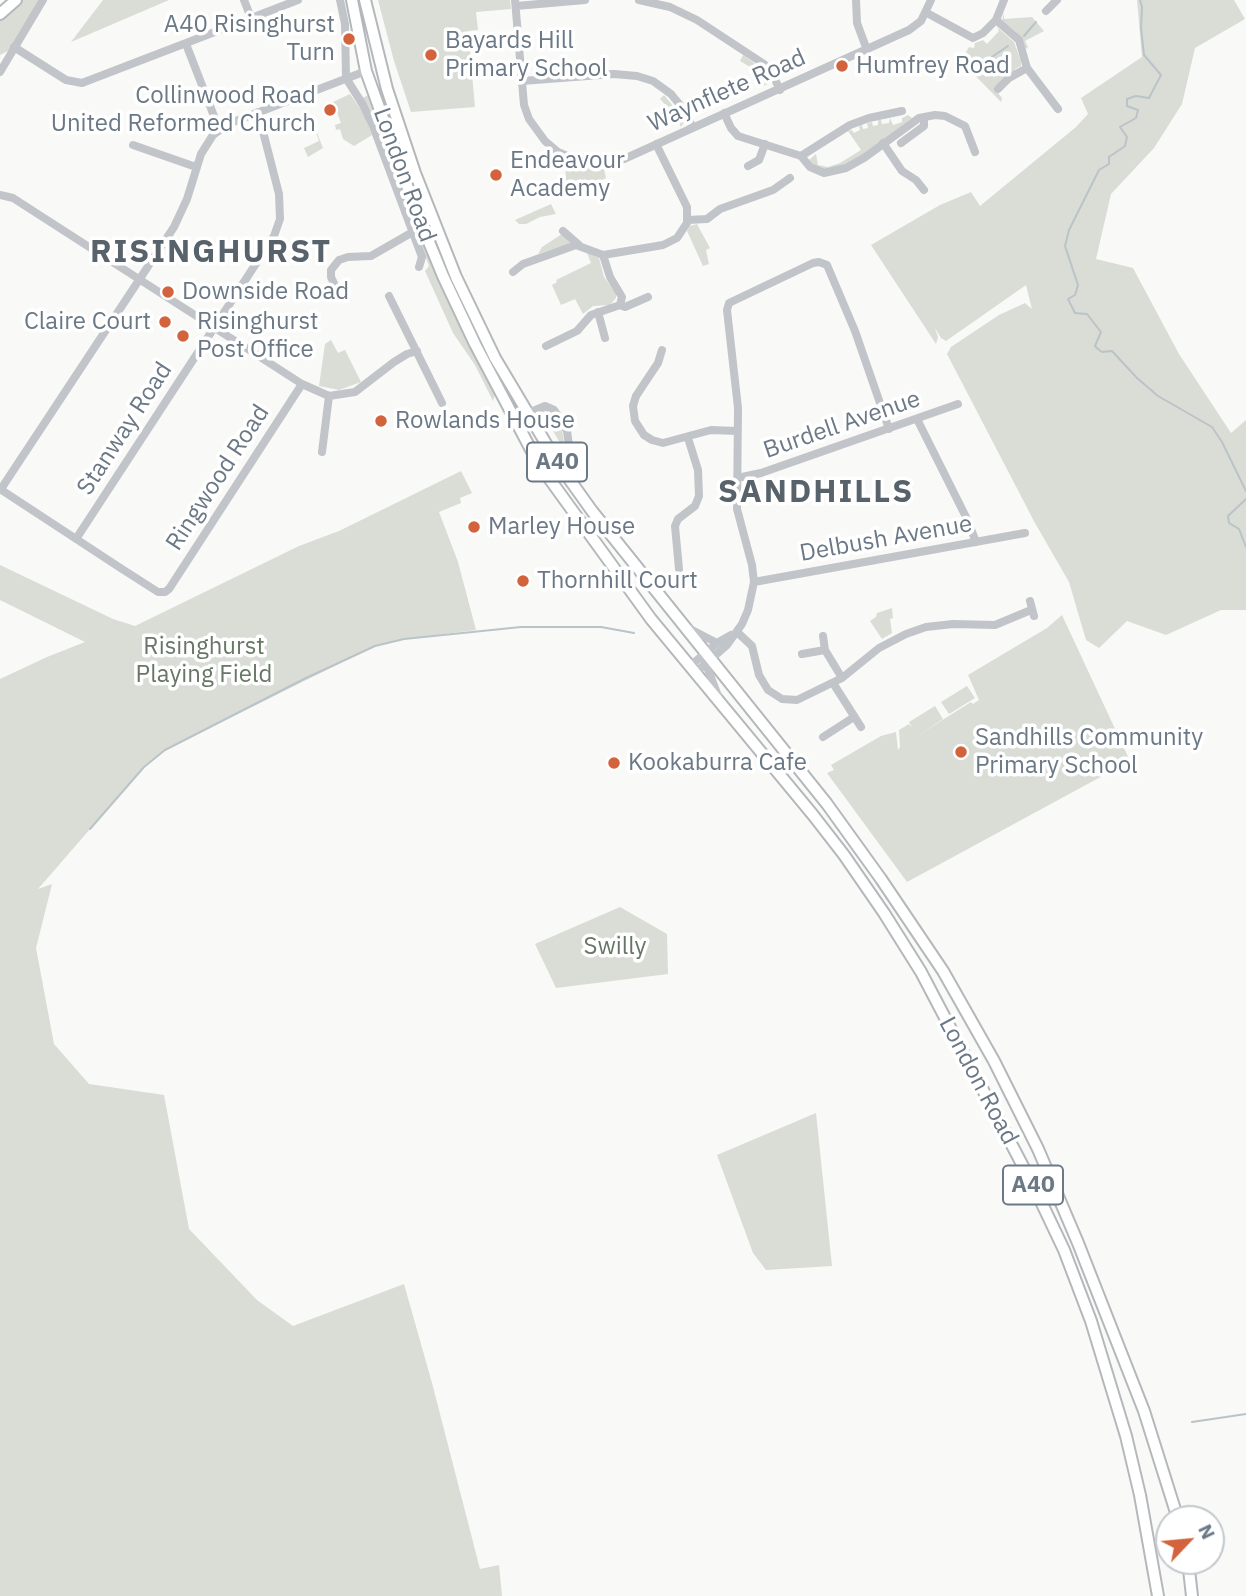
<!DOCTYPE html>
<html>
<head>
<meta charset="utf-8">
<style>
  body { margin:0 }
  #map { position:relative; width:1246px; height:1596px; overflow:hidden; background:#f9f9f7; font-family:"IBM Plex Sans",sans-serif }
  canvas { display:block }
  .north { position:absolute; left:1155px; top:1505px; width:70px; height:70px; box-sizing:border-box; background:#fff; border:2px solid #c4c9ce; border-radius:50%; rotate:64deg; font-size:19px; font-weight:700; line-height:28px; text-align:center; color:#6b7885 }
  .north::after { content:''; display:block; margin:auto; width:24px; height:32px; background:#d3633c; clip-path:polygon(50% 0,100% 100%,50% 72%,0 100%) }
</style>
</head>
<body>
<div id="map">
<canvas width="1246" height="1596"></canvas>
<div class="north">N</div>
</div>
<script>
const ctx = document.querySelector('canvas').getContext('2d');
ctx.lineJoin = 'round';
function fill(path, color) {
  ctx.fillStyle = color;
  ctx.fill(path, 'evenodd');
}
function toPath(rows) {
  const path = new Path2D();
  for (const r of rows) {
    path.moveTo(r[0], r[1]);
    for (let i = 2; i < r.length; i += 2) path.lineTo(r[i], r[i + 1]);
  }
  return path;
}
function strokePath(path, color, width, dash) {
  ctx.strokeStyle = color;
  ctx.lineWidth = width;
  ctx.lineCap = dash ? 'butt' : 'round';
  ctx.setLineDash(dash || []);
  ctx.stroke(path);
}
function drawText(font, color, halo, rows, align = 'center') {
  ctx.font = font + ' "IBM Plex Sans",sans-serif';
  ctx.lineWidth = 7;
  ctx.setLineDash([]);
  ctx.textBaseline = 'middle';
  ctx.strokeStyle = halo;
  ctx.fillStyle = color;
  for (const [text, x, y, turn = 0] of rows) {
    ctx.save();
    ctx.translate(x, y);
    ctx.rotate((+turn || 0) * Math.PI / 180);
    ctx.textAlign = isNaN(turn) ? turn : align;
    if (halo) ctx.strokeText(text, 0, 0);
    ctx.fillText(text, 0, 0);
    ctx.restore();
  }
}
fill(toPath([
  [22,0,40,0,10,50,0,55,0,21],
  [103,0,169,0,71,42],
  [378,0,510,0,511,9,476,12,478,30,468,31,475,107,411,112,394,61],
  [1137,0,1234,0,1245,19,1195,48,1182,104,1154,148,1111,194,1096,259,1133,268,1179,354,1231,433,1246,420,1246,610,1221,610,1166,635,1127,621,1099,648,1086,640,1069,582,1035,523,947,354,951,347,999,315,1025,303,1032,309,1026,285,946,341,941,338,935,328,938,337,936,344,871,245,940,205,971,192,980,206,1076,127,1088,114,1081,98,1142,57],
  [1004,13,1004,19,1032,17,1044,31,1025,41,1028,47,1026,49,1016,32,1002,20],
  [997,27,1014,42,1021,61,1021,66,1015,69,1016,73,998,93,1002,98,1001,102,961,61,969,47,974,48,975,43,983,40,987,44,999,31],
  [743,55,765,71,769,79,768,84,763,86,760,73,740,61],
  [350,94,364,114,372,135,354,146,343,139,340,129,336,130,335,125,341,123,333,102],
  [369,95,408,205,443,288,495,394,493,401,475,365,453,333,425,271,429,266,377,127,362,98],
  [664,95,682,117,684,122,681,127,675,115,660,99],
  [308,110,323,148,308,157,304,148,319,141],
  [908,115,912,118,863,155,844,166,826,170,815,167,809,160,816,154,818,165,828,167,840,163,861,150,848,131,852,130,854,133,860,130,859,126,862,125,863,129,868,128,867,123,872,122,873,126,878,125,878,120,881,120,882,124,889,123,890,118,893,125,902,122,902,118],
  [565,161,587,168,604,169,606,178,571,195,566,179],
  [551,204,556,214,540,217,526,224,519,224,515,220],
  [697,224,710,248,706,250,709,264,703,266,687,231,690,226],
  [562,234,571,243,538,254,542,247],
  [587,253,599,258,604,277,616,293,616,298,610,305,593,306,583,314,575,299,561,305,552,285,557,282,556,280,591,263],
  [331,340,338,353,345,350,361,382,339,390,319,386,325,344],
  [545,410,552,414,558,423,563,434,565,451,541,411],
  [461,471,472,493,460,498,461,503,439,512,458,562,476,630,404,639,375,646,165,750,144,767,38,889,52,884,36,948,54,1044,89,1084,164,1095,189,1229,257,1300,293,1326,404,1284,432,1383,480,1569,499,1565,502,1596,0,1596,0,679,47,657,85,642,0,600,0,565,113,619,135,626,299,546,339,531],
  [892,608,893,618,890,619,892,633,882,639,870,621,876,617,877,613],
  [1062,615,1130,761,907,882,827,773,834,770,831,765,881,736,896,732,898,750,900,747,899,730,909,724,912,727,909,722,935,706,943,719,917,736,971,702,973,704,979,700,968,675,1047,628],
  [967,686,975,698,949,714,941,702],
  [620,907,667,934,668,974,556,988,535,944],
  [816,1113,832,1266,766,1270,753,1253,717,1155]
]), '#d9ddd6');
strokePath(toPath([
  [1140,0,1142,7,1141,28,1144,55,1161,75,1149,98,1136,96,1127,99,1127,106,1138,110,1136,118,1120,127,1127,137,1125,146,1109,157,1109,164,1099,170,1069,230,1065,246,1078,285,1075,295,1068,299,1075,313,1087,314,1101,332,1095,346,1098,349,1102,352,1112,351,1137,378,1158,396,1212,427,1222,442,1246,491],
  [1024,36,1036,22],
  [974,69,1008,46],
  [1246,499,1228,516,1229,523,1239,529,1246,547],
  [90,829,144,767,165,750,304,679,375,646,404,639,521,627,601,627,634,633],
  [1192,1422,1246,1414]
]), '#bac4c8', 2);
const highway = toPath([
  [352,0,366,71,415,208,443,276,475,344,538,463,651,619,813,815,844,855,884,913,921,972,1036,1191,1064,1250,1091,1321,1126,1436,1140,1495,1158,1596],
  [365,0,387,89,415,173,456,277,495,358,557,462,592,511,827,804,881,879,943,971,994,1061,1038,1149,1078,1243,1144,1411,1178,1519],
  [0,14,16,0],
  [1188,1561,1192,1596]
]);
strokePath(highway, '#b4b8bb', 14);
strokePath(toPath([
  [244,0,251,18],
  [340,0,345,24,346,78,363,105,373,126,422,257,419,267],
  [515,0,524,105,529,119,545,141,558,152,581,162,602,163,624,159,909,30,921,21,931,0],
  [639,0,670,7,697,20,764,64,771,71,780,90],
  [856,0,857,23,867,50],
  [516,6,585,0],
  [1046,11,1057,0],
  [927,13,973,38,983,33,996,20,1004,0],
  [996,20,1019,40,1027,68,1058,109],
  [186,44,219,129],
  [14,47,66,80,82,83,298,0],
  [0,72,43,0],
  [522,81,614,74,637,76,653,81,671,94,685,111,693,128],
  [998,89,1009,78,1027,68],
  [724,113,731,128,738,136,801,156,810,167,824,173,846,168,864,158,919,118,935,115,945,116,965,126,975,152],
  [883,143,902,171,916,180,924,190],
  [901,143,924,126,924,117],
  [133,145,196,167],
  [801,156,850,125,869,118,902,111],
  [748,166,759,160,765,144],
  [0,195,13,198,302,384,329,396,355,392,394,362,407,354,417,351],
  [688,220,707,219,720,209,773,190,790,178],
  [563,231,579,245],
  [513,272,523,264,576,245,603,255,663,245,677,238,687,223,687,207,656,144],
  [343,292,336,288,331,277,331,270,339,260,348,257,371,256,411,233],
  [389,296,442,403],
  [620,305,625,307,648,297],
  [598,312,605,338],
  [546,346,577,331,591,315,620,305,622,297,610,277,603,255],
  [662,350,658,363,636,396,633,406,635,421,644,435,652,440,663,443,711,430,737,431],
  [526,414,545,406,554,410,559,417,567,431,569,445,567,454,557,462],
  [917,419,967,519,976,542],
  [322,452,329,396],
  [737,478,761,473,958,404],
  [0,489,122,569,158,592,165,592,169,589,302,384],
  [1,489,174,227,187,199,201,154,213,135,228,124,366,71],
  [76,539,274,236,280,219,279,194,258,112],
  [679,569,675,526,678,519,695,506,699,496,698,470,688,438],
  [754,582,1025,533],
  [1030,601,1034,616],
  [690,629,717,643],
  [737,632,752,646,759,675,768,690,782,699,797,700,842,678,879,648,906,634,926,627,953,624,995,625,1031,610],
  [823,636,825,650],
  [802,654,825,650,842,678],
  [704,659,718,696],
  [689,667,717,643,731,635],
  [695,673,727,645,742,624,748,610,754,582,752,565,737,509,738,408,727,310,729,303,813,263,819,262,827,265,855,331,889,429],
  [833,683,861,727],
  [823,737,854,717]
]), '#c1c4c8', 8);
strokePath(highway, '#fff', 10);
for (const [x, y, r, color] of [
  [349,39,7,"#d3633c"],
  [431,55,7,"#d3633c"],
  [842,66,7,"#d3633c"],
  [330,110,7,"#d3633c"],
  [496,175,7,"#d3633c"],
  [168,292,7,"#d3633c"],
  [165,322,7,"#d3633c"],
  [183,336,7,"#d3633c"],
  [381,421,7,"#d3633c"],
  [474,527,7,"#d3633c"],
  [523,581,7,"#d3633c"],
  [961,752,7,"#d3633c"],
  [614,763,7,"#d3633c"]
]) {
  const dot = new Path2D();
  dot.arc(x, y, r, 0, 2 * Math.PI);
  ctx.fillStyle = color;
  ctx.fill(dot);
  strokePath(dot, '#fff', 2.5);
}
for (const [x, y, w] of [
  [557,462,60],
  [1033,1185,60]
]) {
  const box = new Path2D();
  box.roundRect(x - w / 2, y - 19.5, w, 39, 5);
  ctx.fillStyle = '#fff';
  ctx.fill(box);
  strokePath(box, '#6b7885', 2);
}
drawText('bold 23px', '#6b7885', null, [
  ["A40",557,462],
  ["A40",1033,1185]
]);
drawText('24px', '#6b7885', '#fff', [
  ["A40 Risinghurst",335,25,"right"],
  ["Turn",335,53,"right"],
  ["Bayards Hill",445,41],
  ["Primary School",445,69],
  ["Humfrey Road",856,66],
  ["Collinwood Road",316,96,"right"],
  ["United Reformed Church",316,124,"right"],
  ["Endeavour",510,161],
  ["Academy",510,189],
  ["Downside Road",182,292],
  ["Claire Court",151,322,"right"],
  ["Risinghurst",197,322],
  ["Post Office",197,350],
  ["Rowlands House",395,421],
  ["Marley House",488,527],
  ["Thornhill Court",537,581],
  ["Sandhills Community",975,738],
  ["Primary School",975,766],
  ["Kookaburra Cafe",628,763]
], 'left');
drawText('24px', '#6b7885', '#fff', [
  ["Waynflete Road",727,91,-24],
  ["London Road",404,175,70],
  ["Burdell Avenue",842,425,-19],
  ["Stanway Road",125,429,-57],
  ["Ringwood Road",218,478,-57],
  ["Delbush Avenue",886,539,-10],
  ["London Road",978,1081,62]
]);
drawText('24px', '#677765', '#fff', [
  ["Risinghurst",204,647],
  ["Playing Field",204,675],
  ["Swilly",615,947]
]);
ctx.letterSpacing = '2px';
drawText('bold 32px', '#58626b', '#fff', [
  ["RISINGHURST",211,253],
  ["SANDHILLS",816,493]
]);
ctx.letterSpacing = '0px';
</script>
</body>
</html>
